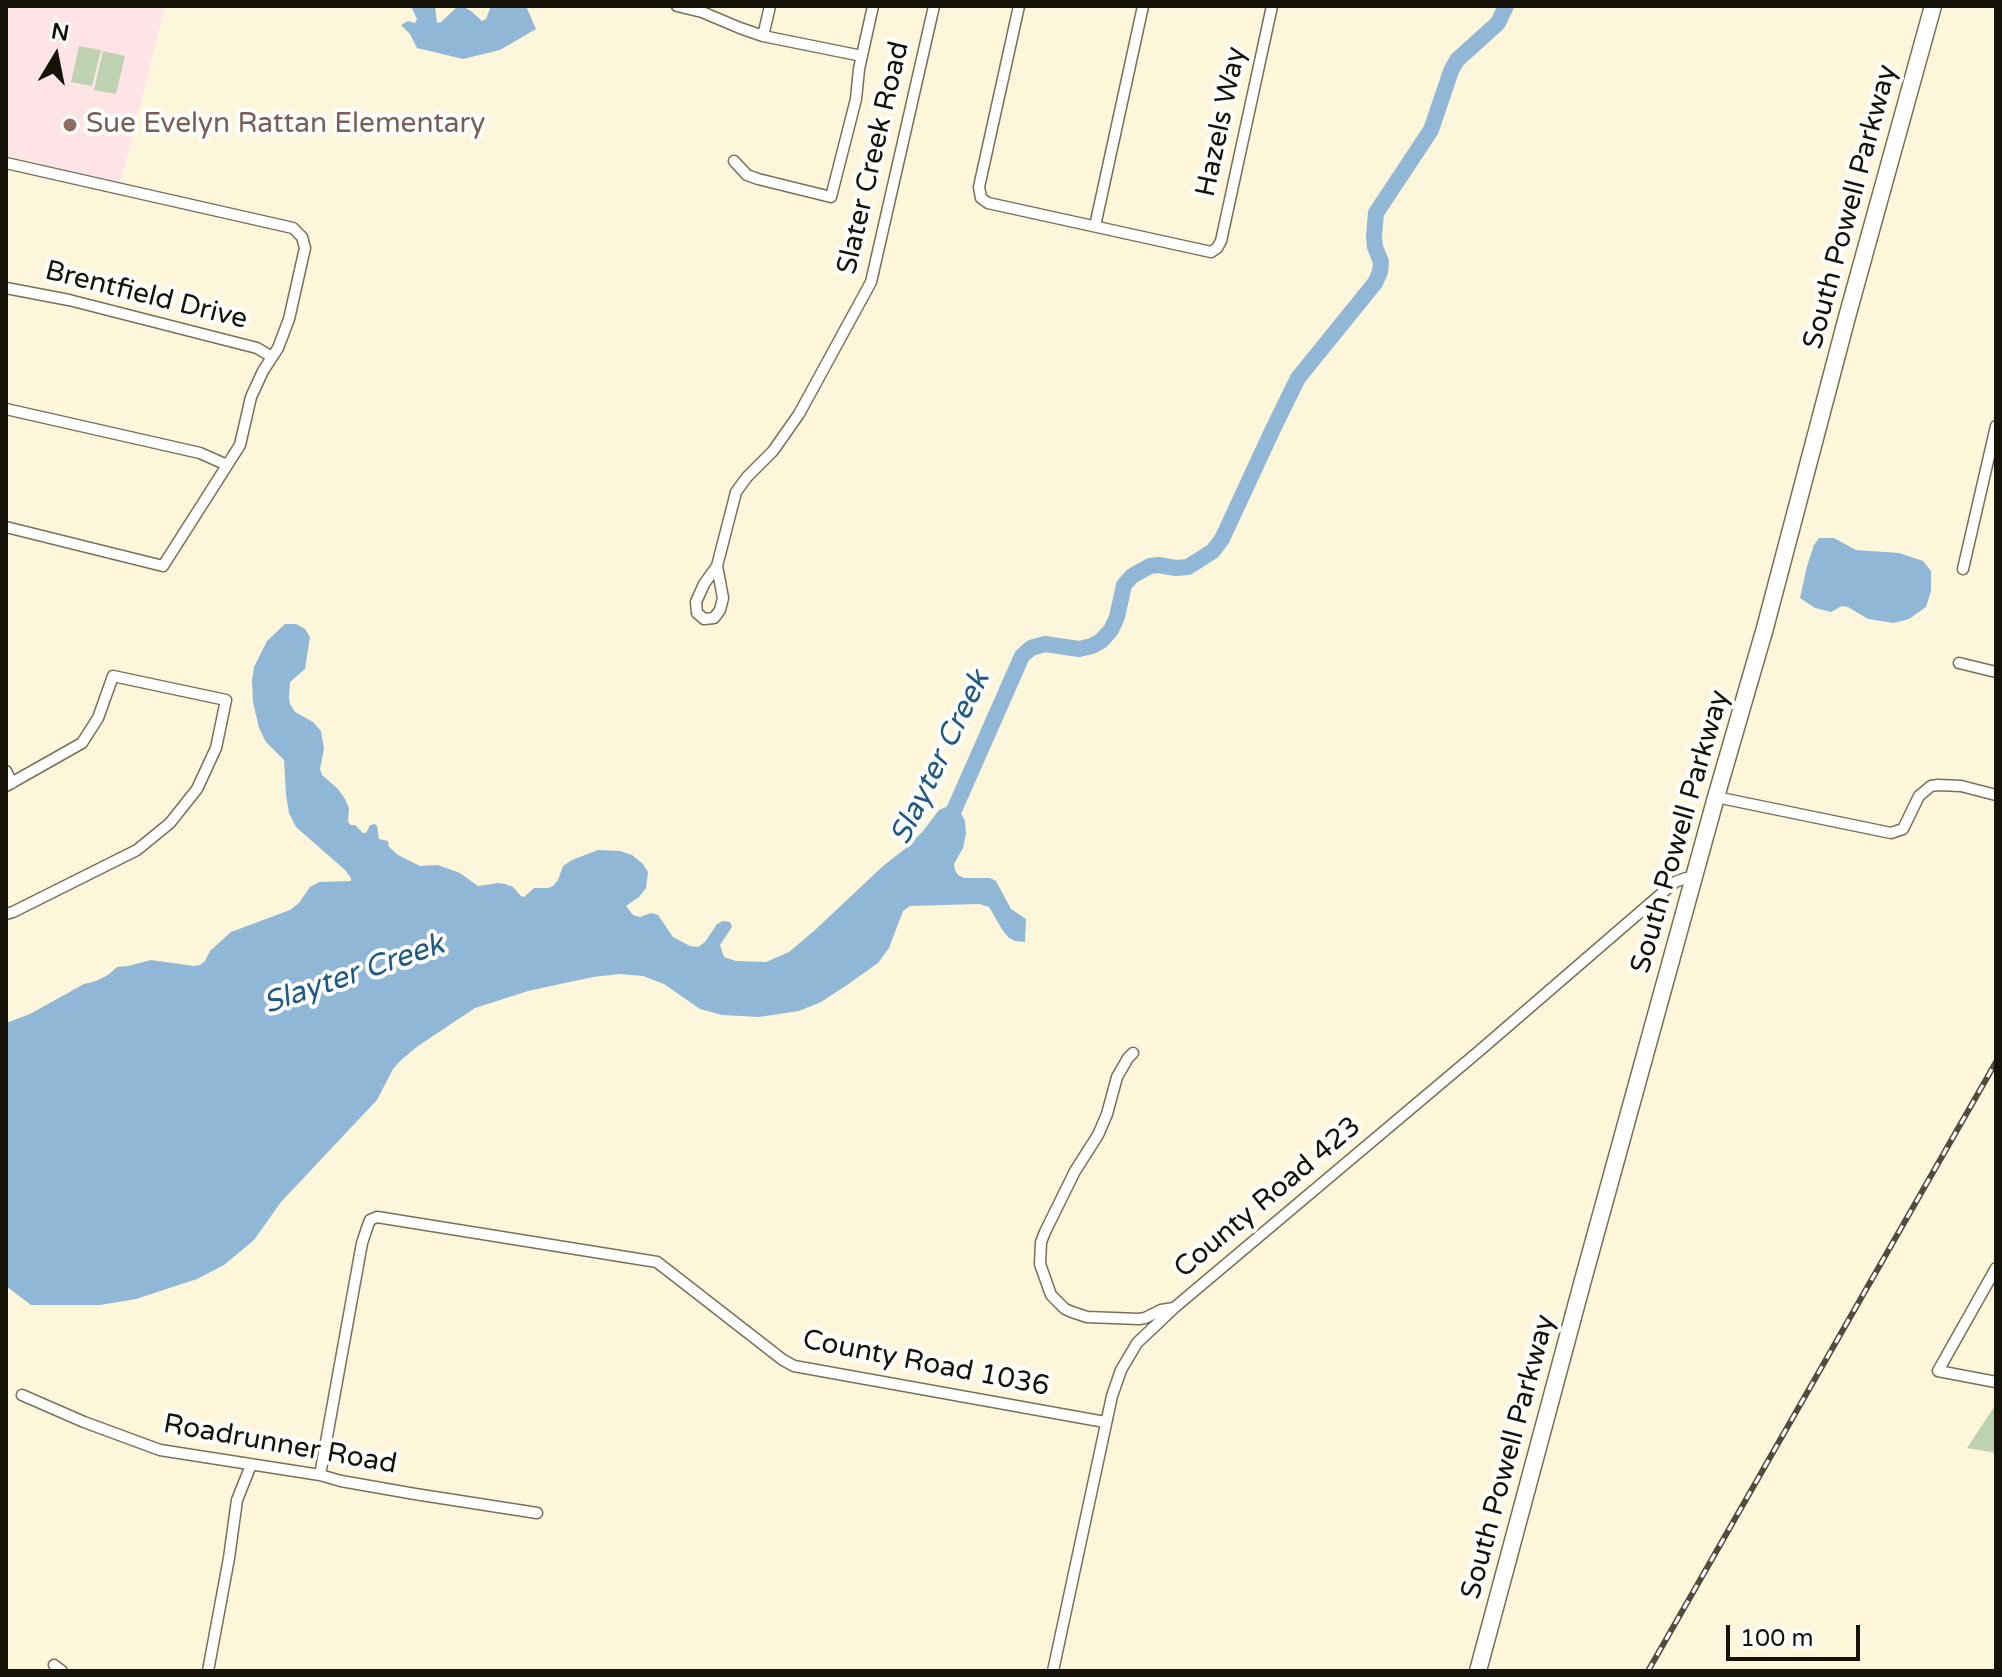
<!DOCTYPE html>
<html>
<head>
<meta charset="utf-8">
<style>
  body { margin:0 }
  #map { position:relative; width:2002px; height:1677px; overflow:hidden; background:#fef6da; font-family:"Varela Round",sans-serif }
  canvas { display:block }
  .frame { position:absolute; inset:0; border:8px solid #151208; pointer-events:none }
  .north { position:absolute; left:16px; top:16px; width:80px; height:80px; -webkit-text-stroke:6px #fff; paint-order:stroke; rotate:10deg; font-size:22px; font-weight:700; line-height:32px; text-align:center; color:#151208 }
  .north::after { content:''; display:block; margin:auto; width:28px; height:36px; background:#151208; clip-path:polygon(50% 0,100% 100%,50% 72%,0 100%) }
  .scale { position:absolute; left:1726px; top:1625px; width:134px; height:36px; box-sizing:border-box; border:4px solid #151208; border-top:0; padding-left:10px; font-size:24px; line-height:28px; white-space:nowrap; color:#151208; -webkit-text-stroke:6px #fff; paint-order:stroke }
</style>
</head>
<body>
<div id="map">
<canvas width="2002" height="1677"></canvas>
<div class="frame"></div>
<div class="north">N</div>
<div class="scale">100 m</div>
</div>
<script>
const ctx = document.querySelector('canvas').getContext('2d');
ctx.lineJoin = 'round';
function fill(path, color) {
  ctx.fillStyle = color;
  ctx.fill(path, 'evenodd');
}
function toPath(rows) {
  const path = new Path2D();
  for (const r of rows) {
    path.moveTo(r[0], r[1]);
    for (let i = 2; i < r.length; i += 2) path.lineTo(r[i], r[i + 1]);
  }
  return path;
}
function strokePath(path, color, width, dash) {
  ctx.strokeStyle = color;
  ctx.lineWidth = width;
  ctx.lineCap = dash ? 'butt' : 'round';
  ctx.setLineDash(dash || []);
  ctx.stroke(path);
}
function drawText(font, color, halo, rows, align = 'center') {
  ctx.font = font + ' "Varela Round",sans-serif';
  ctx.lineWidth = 8;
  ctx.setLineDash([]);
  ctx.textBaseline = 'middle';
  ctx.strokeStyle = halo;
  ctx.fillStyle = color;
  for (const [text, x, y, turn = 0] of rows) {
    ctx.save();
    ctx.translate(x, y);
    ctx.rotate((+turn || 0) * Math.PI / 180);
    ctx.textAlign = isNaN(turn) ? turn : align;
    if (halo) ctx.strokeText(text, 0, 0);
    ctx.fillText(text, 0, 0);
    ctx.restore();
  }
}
fill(toPath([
  [6,6,165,6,120,184,6,155]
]), '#ffe4e7');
fill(toPath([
  [79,46,101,50,92,86,71,82],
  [103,51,125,56,116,94,94,90],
  [1996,1404,1996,1453,1967,1448]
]), '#bed2b1');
fill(toPath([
  [411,6,435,6,437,23,441,22,457,7,462,6,471,11,482,21,486,19,491,6,526,6,536,29,500,50,463,59,417,48,410,34,401,25,408,21,415,23,417,19],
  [1819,538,1834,538,1856,550,1899,553,1923,561,1931,571,1931,591,1926,607,1909,619,1894,623,1868,619,1848,607,1842,606,1831,612,1815,608,1800,598,1807,566,1814,545],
  [285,624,296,624,305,629,310,637,305,669,290,682,289,697,290,704,295,712,313,722,321,731,324,749,320,769,322,775,338,789,345,799,349,808,348,822,351,825,355,825,363,833,366,833,370,825,375,824,377,826,379,839,388,841,389,847,398,855,420,866,438,865,460,873,478,886,498,883,505,884,513,887,521,896,524,897,534,888,548,888,553,886,558,880,563,866,572,860,598,850,620,851,632,855,643,864,648,872,646,888,639,897,626,906,633,915,640,917,651,913,658,915,673,937,690,946,698,947,705,942,717,924,723,921,730,922,732,927,720,945,724,957,736,961,766,962,789,952,815,930,883,866,906,848,923,831,939,810,946,807,955,808,960,811,965,821,966,834,963,848,954,864,955,870,958,875,964,878,990,878,996,881,1011,909,1026,919,1025,942,1015,941,1009,938,1003,931,989,907,979,904,910,906,903,911,889,948,878,963,847,985,821,1002,799,1011,759,1017,722,1015,700,1009,664,984,643,976,619,974,593,977,528,991,475,1008,418,1046,401,1060,393,1069,377,1100,281,1202,254,1240,224,1265,197,1279,136,1299,100,1305,31,1305,6,1286,6,1023,30,1014,84,984,96,981,108,975,117,967,128,966,151,960,194,966,200,965,205,961,210,951,231,932,290,910,299,903,310,887,319,882,351,881,351,878,345,870,296,827,289,813,286,795,284,760,266,742,259,728,253,702,252,680,254,667,267,641]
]), '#91b7d6');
strokePath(toPath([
  [944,825,955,808,1022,656,1031,648,1045,644,1079,649,1092,646,1101,641,1111,630,1117,617,1124,585,1132,576,1150,566,1158,565,1176,568,1188,567,1213,551,1222,539,1273,429,1298,378,1375,283,1380,272,1381,262,1375,247,1374,236,1376,213,1431,130,1451,71,1457,60,1498,23,1506,6]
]), '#91b7d6', 16);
const street = toPath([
  [677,6,702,12,740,28,763,36,862,56],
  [1019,6,979,187,981,198,988,203,1211,252,1217,248,1221,241,1272,6],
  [763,36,770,6],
  [734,161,747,175,758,179,831,197,856,99,859,69,873,6],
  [6,163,293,228,302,237,305,248,289,319,278,348,263,371,251,397,240,445,163,566,6,527],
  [1095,226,1143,6],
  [6,288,69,300,257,348,272,357],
  [6,409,200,453,227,465],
  [717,566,704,584,696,602,697,613,704,619,714,618,720,610,723,598,717,566,736,492,747,477,773,451,799,414,871,282,934,6],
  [1963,569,1996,426],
  [1959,663,1996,672],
  [6,771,12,783],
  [6,786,82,743,98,718,113,676,226,700,216,748,197,789,170,823,137,850,13,912,6,914],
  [1716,797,1891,833,1903,829,1919,796,1931,786,1938,785,1961,786,1996,795],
  [1133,1053,1128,1058,1117,1077,1107,1114,1098,1135,1075,1171,1045,1232,1041,1242,1040,1264,1051,1295,1065,1309,1072,1312,1087,1317,1139,1319,1145,1318,1161,1310,1174,1308],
  [1996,1268,1938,1371,1996,1382],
  [22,1395,84,1422,160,1450,320,1475,341,1481,415,1494,537,1513],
  [320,1475,362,1243,368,1225,370,1220,377,1217,657,1262,783,1360,794,1366,1105,1422],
  [54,1665,62,1671],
  [208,1671,229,1558,237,1500,251,1465],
  [1053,1671,1112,1396,1121,1370,1137,1343,1174,1308,1478,1052,1675,882,1686,878,1694,878]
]);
const primary = toPath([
  [1478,1671,1583,1280,1716,797,1765,628,1847,317,1933,6]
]);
strokePath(street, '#787058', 13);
strokePath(primary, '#787058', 19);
strokePath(street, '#fff', 10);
strokePath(primary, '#fff', 16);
const rail = toPath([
  [1648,1671,1996,1062]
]);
strokePath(rail, '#514c3e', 6);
strokePath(rail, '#fff', 3, [9]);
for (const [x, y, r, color] of [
  [70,125,8,"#8d6e63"]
]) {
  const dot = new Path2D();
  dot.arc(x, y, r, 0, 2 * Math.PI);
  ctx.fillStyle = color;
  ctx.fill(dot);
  strokePath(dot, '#fff', 3);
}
drawText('28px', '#151208', '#fff', [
  ["Hazels Way",1222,122,-78],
  ["Slater Creek Road",874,158,-77],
  ["South Powell Parkway",1851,207,-75],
  ["Brentfield Drive",146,296,14],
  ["South Powell Parkway",1681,832,-74],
  ["County Road 423",1268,1198,-40],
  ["County Road 1036",926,1364,11],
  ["Roadrunner Road",280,1445,10],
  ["South Powell Parkway",1509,1457,-75]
]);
drawText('28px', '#785e54', '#fff', [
  ["Sue Evelyn Rattan Elementary",86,125]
], 'left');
drawText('italic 30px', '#1e5a83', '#fff', [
  ["Slayter Creek",941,758,-64],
  ["Slayter Creek",354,975,-19]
]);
</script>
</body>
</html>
